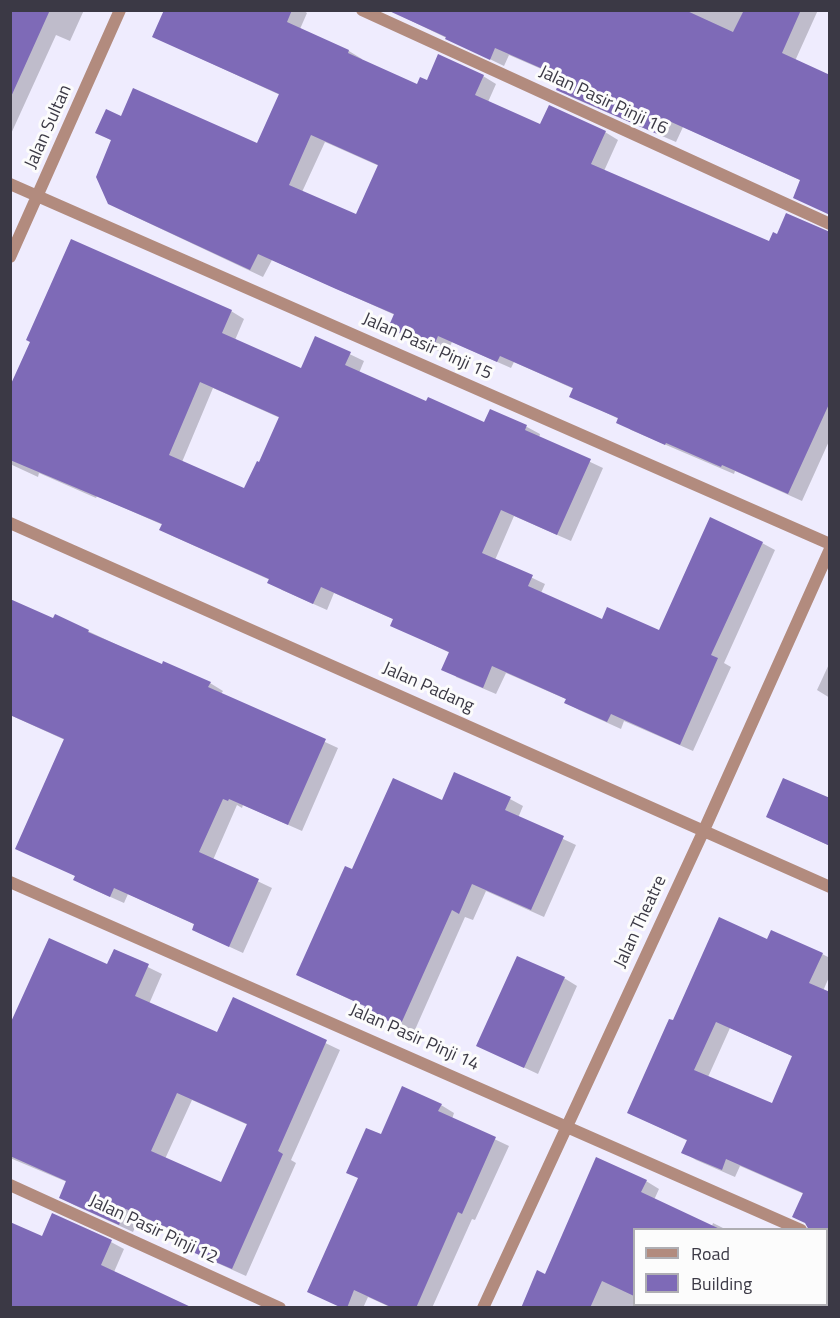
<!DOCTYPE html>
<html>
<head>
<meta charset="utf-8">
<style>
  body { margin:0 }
  #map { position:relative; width:840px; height:1318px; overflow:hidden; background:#efecfe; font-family:"Titillium Web",sans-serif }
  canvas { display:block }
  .frame { position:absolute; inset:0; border:12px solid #3b3945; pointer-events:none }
  .legend { position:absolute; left:633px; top:1228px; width:195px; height:78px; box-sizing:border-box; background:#fcfcfc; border:2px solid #afaeb3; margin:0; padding:8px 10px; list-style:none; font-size:18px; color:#3b3945 }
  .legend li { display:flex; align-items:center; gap:12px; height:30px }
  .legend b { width:30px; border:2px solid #afaeb3 }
</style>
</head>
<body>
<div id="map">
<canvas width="840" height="1318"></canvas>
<div class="frame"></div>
<ul class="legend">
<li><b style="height:8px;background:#b28b7e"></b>Road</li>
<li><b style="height:16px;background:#7e6ab7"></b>Building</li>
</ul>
</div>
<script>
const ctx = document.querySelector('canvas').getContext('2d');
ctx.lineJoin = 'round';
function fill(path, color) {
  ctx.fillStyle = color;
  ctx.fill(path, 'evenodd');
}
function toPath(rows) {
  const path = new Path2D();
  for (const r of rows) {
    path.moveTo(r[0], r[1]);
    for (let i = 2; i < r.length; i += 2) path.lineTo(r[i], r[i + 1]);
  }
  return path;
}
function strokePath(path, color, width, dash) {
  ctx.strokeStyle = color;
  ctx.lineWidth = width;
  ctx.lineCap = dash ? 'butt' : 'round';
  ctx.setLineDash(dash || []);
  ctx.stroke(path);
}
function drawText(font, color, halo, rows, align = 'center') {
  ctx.font = font + ' "Titillium Web",sans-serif';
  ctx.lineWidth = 6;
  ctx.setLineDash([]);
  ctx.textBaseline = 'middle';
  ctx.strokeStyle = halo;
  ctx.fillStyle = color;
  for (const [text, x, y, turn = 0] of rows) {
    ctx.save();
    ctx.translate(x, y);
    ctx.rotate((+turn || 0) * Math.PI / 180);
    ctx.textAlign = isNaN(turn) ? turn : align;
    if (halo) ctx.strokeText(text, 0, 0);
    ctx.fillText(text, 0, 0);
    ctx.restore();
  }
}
fill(toPath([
  [10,10,84,10,70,41,56,35,10,136],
  [166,10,303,10,307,13,300,29,349,51,362,59,361,61,417,86,428,82,483,76,496,84,488,102,541,126,605,132,618,140,604,171,770,243,830,260,830,439,802,501,735,471,734,474,631,430,619,419,571,396,574,389,514,362,511,368,452,342,446,355,390,328,395,315,272,260,263,277,123,211,112,141,97,132,122,117,257,145,280,95,154,37],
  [325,142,379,166,357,216,302,192],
  [389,10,818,10,795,61,802,181,683,127,676,142,571,97,558,89,562,78,509,55,504,66],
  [231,311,244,319,235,340,302,370,316,338,364,361,359,373,427,403,485,424,491,411,527,427,540,434,539,438,603,468,571,541,514,516,495,560,545,584,541,593,603,621,659,632,762,543,775,550,724,663,731,667,693,751,624,721,621,729,579,710,566,703,568,700,506,673,496,694,456,677,450,653,392,625,395,620,334,593,327,610,282,590,270,580,175,537,161,530,163,525,97,496,96,498,39,473,38,477,10,464,10,389],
  [213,388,280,418,260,464,245,490,182,462],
  [10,601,54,620,56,616,162,666,210,683,223,691,221,694,338,748,302,831,243,805,242,808,237,805,213,860,272,888,243,953,193,930,196,925,128,894,124,903,88,887,75,880,76,876,17,848,65,740,10,715],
  [830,662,830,698,817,690],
  [510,799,523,806,518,818,576,845,544,917,486,891,473,920,465,917,414,1032,379,1017,366,1007,298,975,353,871,442,802],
  [830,800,830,846,768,817],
  [768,941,822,954,830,958,830,975,823,991,830,994,830,1308,691,1308,684,1304,826,1304,826,1230,809,1225,804,1194,740,1166,735,1177,696,1160,683,1152,688,1141,629,1113,673,1022],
  [730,1028,794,1057,773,1105,708,1077],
  [115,951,162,974,149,1004,218,1034,233,999,340,1050,291,1160,296,1163,246,1276,206,1258,196,1241,140,1216,133,1232,74,1205,61,1198,67,1182,10,1158,10,1028,108,966],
  [192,1100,248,1125,222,1184,165,1159],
  [564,978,577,986,538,1074,478,1046],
  [441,1105,454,1113,452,1119,509,1146,475,1220,472,1219,432,1308,392,1308,368,1297,363,1308,342,1308,381,1136],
  [646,1181,659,1189,654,1200,712,1226,713,1223,727,1230,634,1230,634,1304,674,1304,673,1308,522,1308,546,1276],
  [43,1238,111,1242,124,1249,114,1272]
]), '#0003');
fill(toPath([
  [10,10,50,10,10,99],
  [164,10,292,10,287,22,349,50,348,53,417,84,420,77,427,80,438,54,484,75,475,95,540,124,549,105,606,131,591,164,769,241,773,232,777,234,786,213,830,232,830,402,788,494,722,465,721,467,666,443,665,445,616,423,618,418,569,397,573,388,500,356,497,362,438,336,433,348,388,328,394,314,336,289,258,254,250,270,108,204,96,177,111,140,95,133,106,109,121,116,133,88,257,143,279,94,152,37],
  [311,135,378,165,356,214,289,185],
  [387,10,685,10,733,32,744,10,801,10,782,53,830,75,830,215,793,198,800,180,669,121,662,136,556,90,561,77,495,48,490,60,445,39,446,37],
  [71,239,232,310,222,333,301,368,315,336,351,352,345,365,426,401,428,397,484,422,490,409,527,425,525,430,591,459,557,535,501,510,482,553,533,575,528,586,602,619,607,607,659,630,710,517,763,542,711,655,718,658,680,745,611,714,607,722,564,703,566,699,492,666,483,688,441,670,449,652,390,626,393,619,321,587,313,604,267,583,269,579,159,530,162,524,10,460,10,386,30,342,26,340],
  [200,382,279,417,259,462,257,461,244,488,169,455],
  [10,599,53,618,55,614,89,630,88,632,162,664,163,661,211,682,208,687,326,739,288,825,229,799,228,801,223,799,199,852,259,879,229,947,192,930,194,924,114,888,110,897,73,880,75,876,15,849,64,739,10,715],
  [454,772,511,797,505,810,564,836,531,910,472,884,459,914,452,910,400,1026,363,1010,365,1006,296,975,345,866,352,869,393,778,442,800],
  [783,778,830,798,830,846,766,817],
  [719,917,767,939,771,930,823,953,809,983,830,992,830,1230,809,1230,805,1223,792,1217,803,1193,726,1159,722,1170,681,1153,687,1140,627,1113,669,1019,673,1020],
  [716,1022,792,1056,772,1103,694,1070],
  [49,938,107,964,114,949,149,964,135,996,217,1032,233,997,327,1040,278,1151,283,1154,232,1269,190,1251,195,1240,126,1209,119,1225,59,1198,66,1181,10,1156,10,1024],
  [177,1093,247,1124,221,1182,151,1151],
  [517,956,565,977,524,1068,476,1046],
  [402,1086,442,1104,438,1111,496,1137,462,1214,458,1212,416,1308,393,1308,354,1290,347,1308,342,1308,307,1292,358,1178,346,1173,366,1128,381,1134],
  [596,1157,647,1180,641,1192,722,1230,634,1230,634,1296,602,1281,590,1308,521,1308,537,1270,545,1274],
  [52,1213,112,1240,101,1265,193,1308,10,1308,10,1222,42,1236]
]), '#7e6ab7');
strokePath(toPath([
  [362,10,830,224],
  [10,184,830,544],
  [10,257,120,10],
  [10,523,830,887],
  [10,882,801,1230],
  [10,1185,280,1308],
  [826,1241,830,1242],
  [483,1308,704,830,830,549]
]), '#b28b7e', 12);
drawText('18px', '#3b3945', '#fcfcfc', [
  ["Jalan Pasir Pinji 16",603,101,25],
  ["Jalan Sultan",49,127,-66],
  ["Jalan Pasir Pinji 15",427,347,24],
  ["Jalan Padang",428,688,24],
  ["Jalan Theatre",641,922,-65],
  ["Jalan Pasir Pinji 14",414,1038,24],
  ["Jalan Pasir Pinji 12",153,1230,25]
]);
</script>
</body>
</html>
